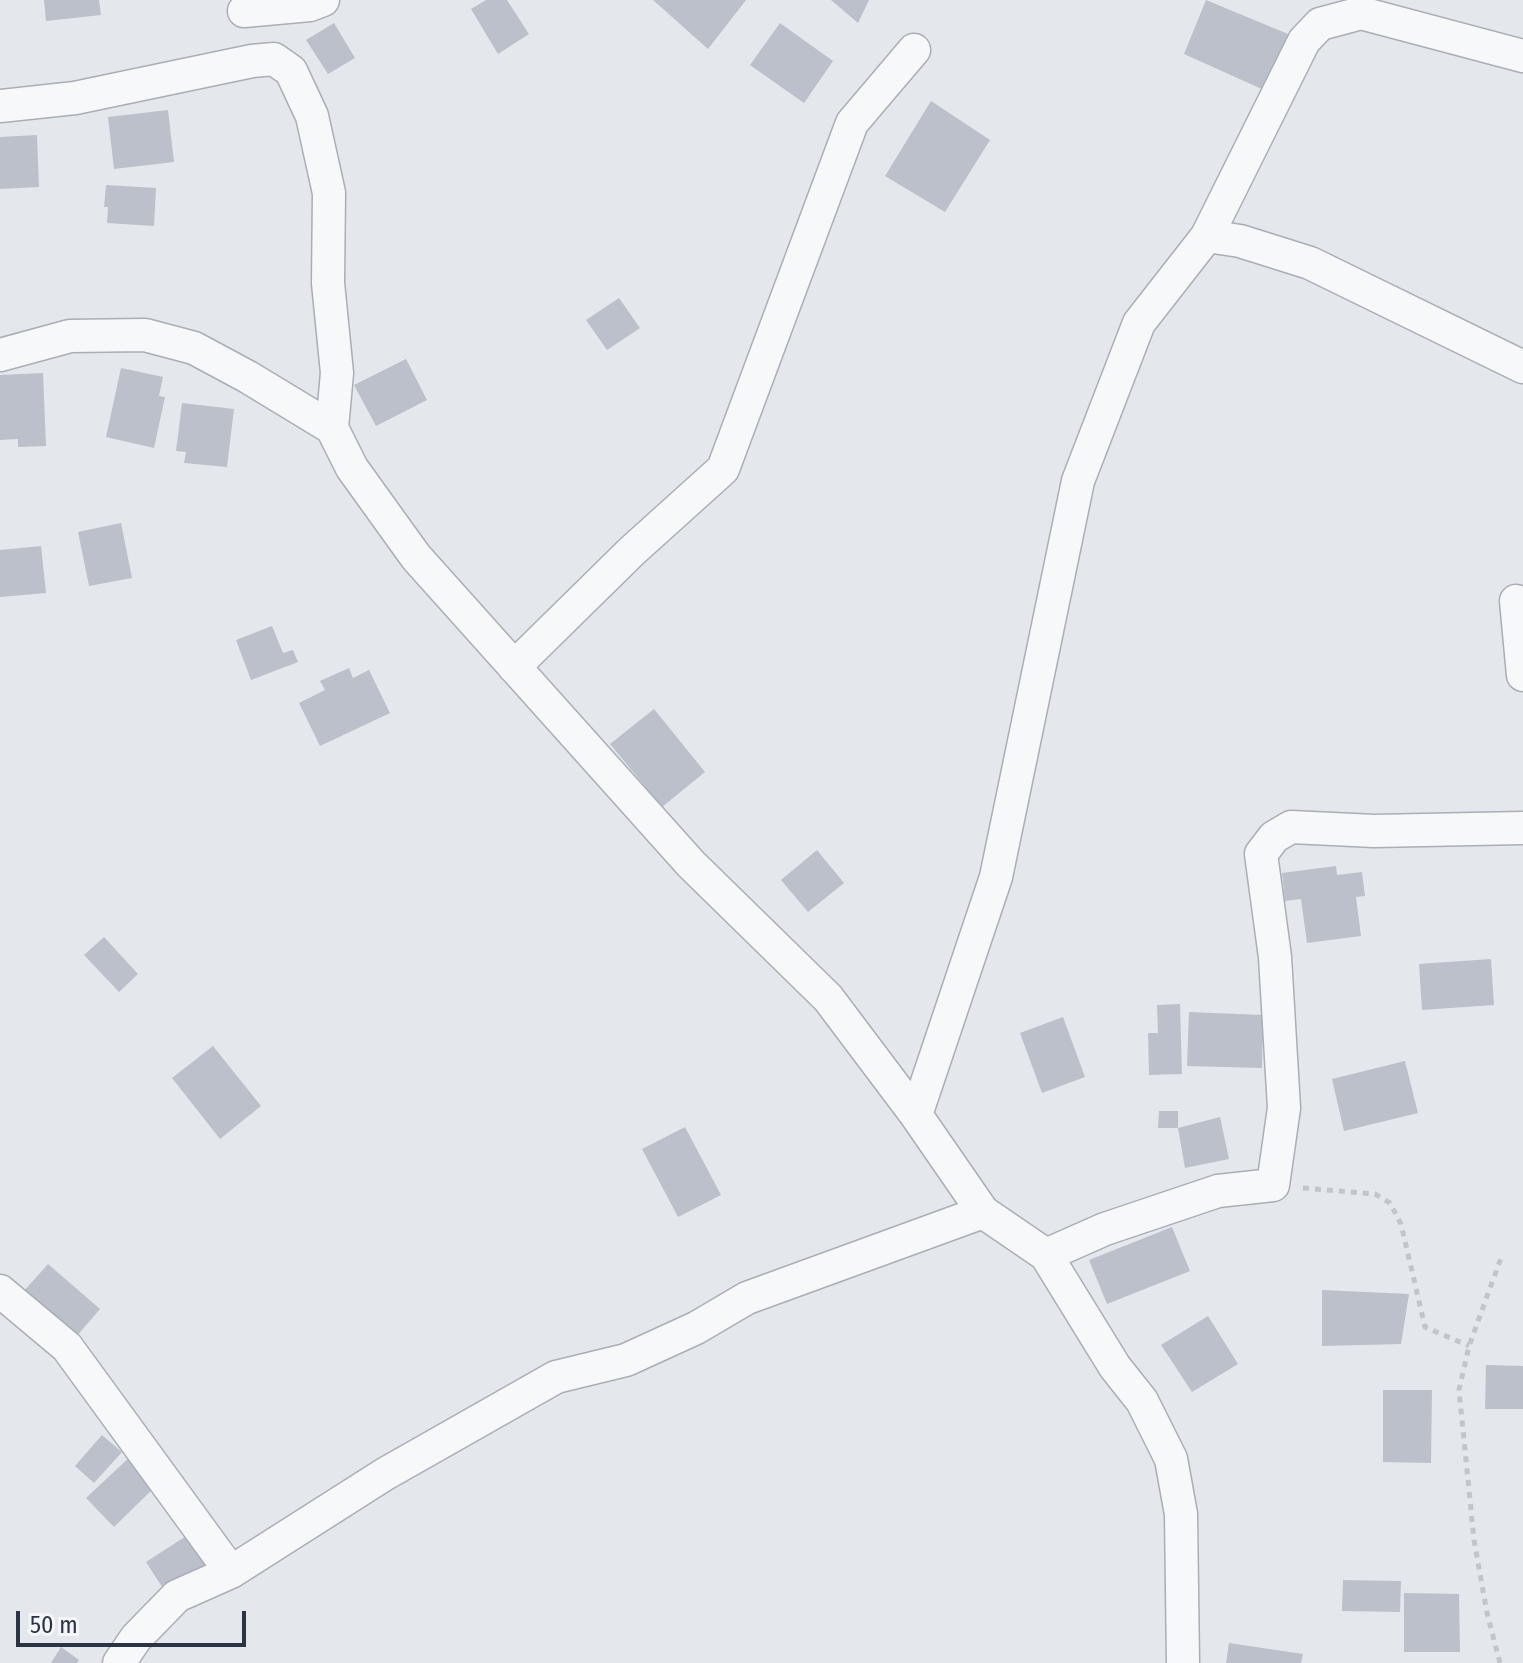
<!DOCTYPE html>
<html>
<head>
<meta charset="utf-8">
<style>
  body { margin:0 }
  #map { position:relative; width:1523px; height:1663px; overflow:hidden; background:#e4e7ec; font-family:"Fira Sans Condensed",sans-serif }
  canvas { display:block }
  .scale { position:absolute; left:16px; top:1611px; width:230px; height:36px; box-sizing:border-box; border:4px solid #2b3445; border-top:0; padding-left:10px; font-size:24px; line-height:28px; white-space:nowrap; color:#2b3445; -webkit-text-stroke:6px #f4f6f9; paint-order:stroke }
</style>
</head>
<body>
<div id="map">
<canvas width="1523" height="1663"></canvas>
<div class="scale">50 m</div>
</div>
<script>
const ctx = document.querySelector('canvas').getContext('2d');
ctx.lineJoin = 'round';
function fill(path, color) {
  ctx.fillStyle = color;
  ctx.fill(path, 'evenodd');
}
function toPath(rows) {
  const path = new Path2D();
  for (const r of rows) {
    path.moveTo(r[0], r[1]);
    for (let i = 2; i < r.length; i += 2) path.lineTo(r[i], r[i + 1]);
  }
  return path;
}
function strokePath(path, color, width, dash) {
  ctx.strokeStyle = color;
  ctx.lineWidth = width;
  ctx.lineCap = dash ? 'butt' : 'round';
  ctx.setLineDash(dash || []);
  ctx.stroke(path);
}
fill(toPath([
  [44,0,99,0,101,15,46,21],
  [486,0,507,0,529,34,498,54,471,9],
  [653,0,746,0,708,49],
  [831,0,869,0,858,23],
  [1206,0,1288,34,1264,90,1184,54],
  [334,23,355,58,328,74,306,40],
  [780,23,833,61,804,103,750,65],
  [931,101,990,140,945,212,885,176],
  [168,110,174,162,114,169,108,117],
  [37,135,39,187,0,189,0,137],
  [106,185,156,188,154,226,107,223,108,207,104,207],
  [619,298,640,328,607,350,586,320],
  [406,359,427,400,376,426,354,385],
  [121,368,163,377,159,396,165,397,154,448,106,437],
  [43,373,46,446,18,447,18,439,0,440,0,375],
  [182,403,234,409,227,467,184,463,186,452,176,451],
  [121,523,132,578,89,586,78,532],
  [41,546,46,593,0,597,0,550],
  [272,626,283,653,293,650,298,662,251,680,236,640],
  [349,668,353,678,369,670,390,713,320,746,299,703,325,690,320,681],
  [654,709,705,772,662,807,610,744],
  [817,850,844,883,808,912,781,880],
  [1336,866,1337,875,1362,872,1365,896,1356,897,1361,936,1307,943,1301,899,1285,901,1282,873],
  [104,937,138,974,119,992,84,955],
  [1491,959,1494,1005,1422,1010,1419,964],
  [1180,1004,1182,1074,1149,1075,1148,1033,1158,1033,1157,1005],
  [1189,1012,1263,1015,1262,1068,1187,1066],
  [1063,1017,1085,1077,1042,1093,1020,1033],
  [213,1046,261,1106,220,1139,172,1078],
  [1405,1061,1418,1113,1344,1131,1332,1079],
  [1159,1111,1178,1111,1178,1128,1158,1128],
  [1220,1117,1229,1159,1185,1168,1178,1128],
  [685,1127,721,1195,678,1217,642,1149],
  [1172,1227,1190,1271,1107,1304,1089,1260],
  [48,1264,100,1309,76,1337,24,1291],
  [1322,1290,1409,1294,1401,1344,1322,1346],
  [1208,1316,1238,1364,1192,1392,1161,1345],
  [1486,1365,1523,1366,1523,1409,1485,1409],
  [1383,1390,1432,1390,1431,1463,1383,1462],
  [102,1435,122,1452,94,1483,75,1466],
  [134,1453,161,1481,114,1527,86,1498],
  [197,1529,220,1563,168,1596,146,1562],
  [1343,1580,1401,1581,1400,1612,1342,1611],
  [1404,1593,1459,1594,1460,1652,1404,1652],
  [1229,1643,1303,1654,1301,1663,1226,1663],
  [61,1647,79,1660,77,1663,51,1663]
]), '#bbc0ca');
const minor = toPath([
  [244,11,310,5,323,0],
  [0,106,75,98,252,61,274,59,291,71,312,116,329,193,328,283,337,373,332,428],
  [1207,236,1304,41,1320,24,1361,13,1523,56],
  [0,355,70,336,145,335,194,348,248,377,332,428,352,468,416,557,691,864,828,998,916,1115,983,1212,1046,1255,1115,1367,1142,1401,1171,1459,1181,1514,1183,1663],
  [1516,601,1523,675],
  [514,667,632,551,723,469,852,123,914,50],
  [916,1115,996,877,1078,481,1139,323,1207,236,1240,241,1310,263,1523,367],
  [1046,1255,1105,1229,1218,1191,1273,1185,1284,1108,1275,957,1261,854,1274,837,1291,827,1374,831,1523,828],
  [0,1291,67,1347,231,1572],
  [119,1663,136,1638,177,1596,231,1572,385,1474,556,1377,626,1360,696,1328,747,1298,983,1212]
]);
strokePath(minor, '#a9aeb7', 35);
strokePath(toPath([
  [1303,1188,1375,1194,1390,1203,1401,1224,1425,1327,1469,1346],
  [1500,1663,1487,1613,1474,1540,1459,1390,1469,1346,1501,1258]
]), '#c2c5cb', 5, [6, 6]);
strokePath(minor, '#f7f8fa', 32);
</script>
</body>
</html>
